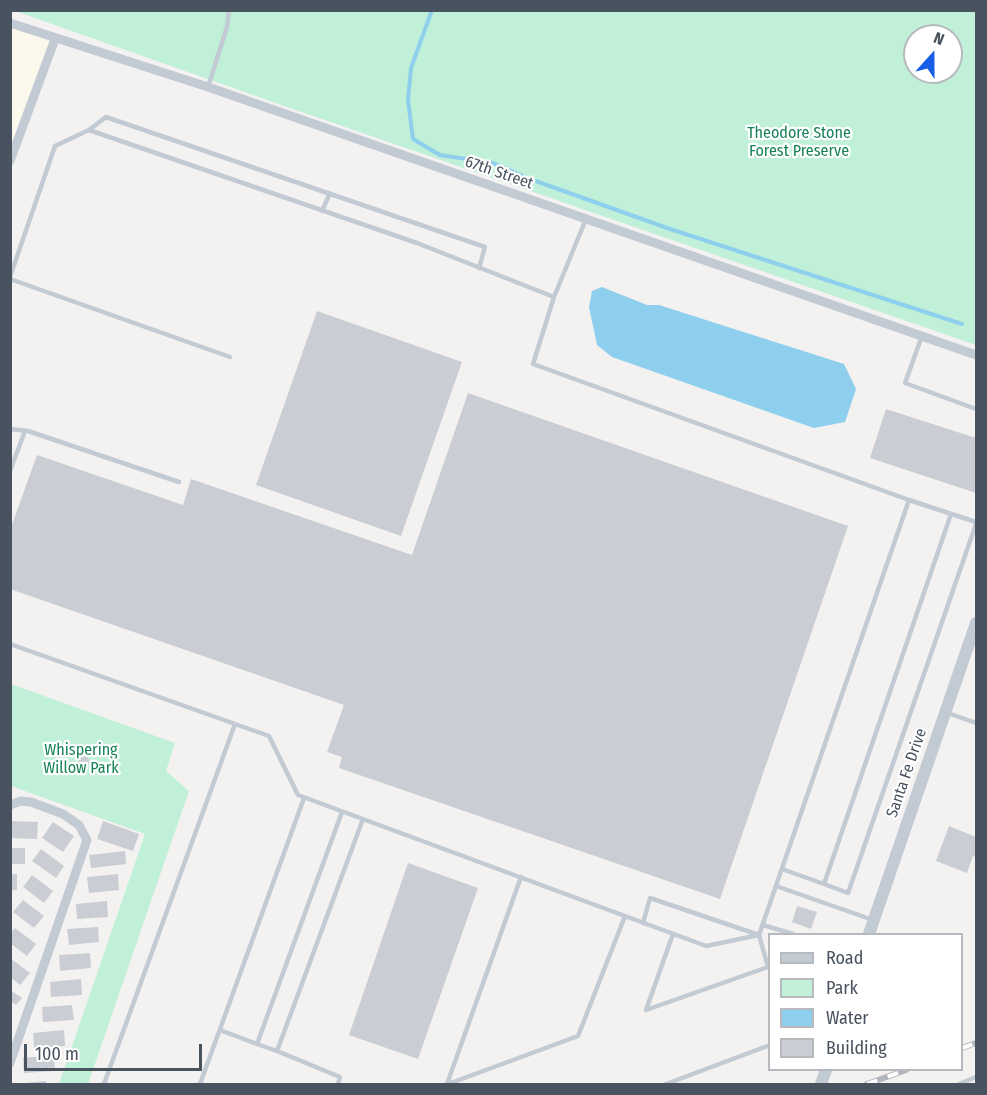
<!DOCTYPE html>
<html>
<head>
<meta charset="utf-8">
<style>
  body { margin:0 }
  #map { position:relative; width:987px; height:1095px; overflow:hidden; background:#f4f1f1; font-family:"Fira Sans Condensed",sans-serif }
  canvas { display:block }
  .frame { position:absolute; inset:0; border:12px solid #49525f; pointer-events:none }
  .legend { position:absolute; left:768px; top:933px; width:195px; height:138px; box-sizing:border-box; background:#fff; border:2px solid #b6babf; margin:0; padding:8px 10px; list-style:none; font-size:18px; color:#49525f }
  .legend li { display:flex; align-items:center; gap:12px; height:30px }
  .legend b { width:30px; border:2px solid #b6babf }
  .north { position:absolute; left:903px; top:24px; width:60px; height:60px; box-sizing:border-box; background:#fff; border:2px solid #b6babf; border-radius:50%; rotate:21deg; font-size:16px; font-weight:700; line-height:24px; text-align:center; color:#49525f }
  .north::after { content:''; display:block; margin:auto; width:21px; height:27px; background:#195ee6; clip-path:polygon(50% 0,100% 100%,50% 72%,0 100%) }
  .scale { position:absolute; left:24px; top:1044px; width:178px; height:27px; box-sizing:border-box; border:3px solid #49525f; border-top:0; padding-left:8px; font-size:18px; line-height:21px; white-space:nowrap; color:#49525f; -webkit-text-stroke:4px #fff; paint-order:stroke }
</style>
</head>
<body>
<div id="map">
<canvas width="987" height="1095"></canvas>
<div class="frame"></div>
<ul class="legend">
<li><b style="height:8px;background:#c2cad3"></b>Road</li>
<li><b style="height:16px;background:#c1f0d8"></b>Park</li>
<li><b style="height:16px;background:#8ecfed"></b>Water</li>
<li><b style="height:16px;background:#cbcdd4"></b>Building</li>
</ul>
<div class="north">N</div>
<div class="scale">100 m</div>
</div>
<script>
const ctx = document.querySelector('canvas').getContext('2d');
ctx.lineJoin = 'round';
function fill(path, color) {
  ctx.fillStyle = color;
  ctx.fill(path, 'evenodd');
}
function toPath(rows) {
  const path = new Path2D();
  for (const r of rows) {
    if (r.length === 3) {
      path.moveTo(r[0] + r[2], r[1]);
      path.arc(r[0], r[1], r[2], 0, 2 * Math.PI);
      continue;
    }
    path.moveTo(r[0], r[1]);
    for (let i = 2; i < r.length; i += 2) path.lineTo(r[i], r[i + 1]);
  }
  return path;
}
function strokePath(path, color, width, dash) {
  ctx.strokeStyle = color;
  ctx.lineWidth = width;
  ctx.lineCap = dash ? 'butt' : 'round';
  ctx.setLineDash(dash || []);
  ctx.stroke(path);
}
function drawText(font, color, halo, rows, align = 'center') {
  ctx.font = font + ' "Fira Sans Condensed",sans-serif';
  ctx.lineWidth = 4.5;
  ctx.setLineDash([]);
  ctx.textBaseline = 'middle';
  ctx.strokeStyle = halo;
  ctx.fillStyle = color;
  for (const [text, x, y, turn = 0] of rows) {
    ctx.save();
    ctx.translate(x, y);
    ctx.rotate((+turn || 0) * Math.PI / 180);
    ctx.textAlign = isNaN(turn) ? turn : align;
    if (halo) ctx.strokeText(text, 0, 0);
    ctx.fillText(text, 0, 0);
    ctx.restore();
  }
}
fill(toPath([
  [11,27,51,41,11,158]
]), '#fcf9ec');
fill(toPath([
  [15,11,976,11,976,345,287,107],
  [915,36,951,36,951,72,915,72],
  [11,684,175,743,166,771,189,791,88,1084,59,1084,145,834,11,786]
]), '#c1f0d8');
fill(toPath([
  [602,287,647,305,659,305,844,364,856,389,845,422,814,428,612,357,597,345,589,307,592,291]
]), '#8ecfed');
strokePath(toPath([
  [432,10,411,68,408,100,413,139,440,155,493,163,530,179,670,229,962,324]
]), '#8ecfed', 4);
fill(toPath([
  [317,311,462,362,401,536,256,485],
  [468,393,848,526,720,899,339,768,342,757,327,752,344,705,10,589,10,530,37,455,183,505,191,479,412,555],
  [886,409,976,438,976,493,870,458],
  [84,762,5.5],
  [10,821,38,822,37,839,10,838],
  [103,821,139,834,133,851,97,839],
  [53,822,74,836,63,852,42,838],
  [949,826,976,837,976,857,973,856,967,873,936,861],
  [10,848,25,848,25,864,10,864],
  [41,849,64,866,56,878,32,861],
  [125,851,126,864,91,868,89,855],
  [408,863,478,888,418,1059,349,1035],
  [10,874,17,874,17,890,10,890],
  [118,874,119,890,89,893,87,877],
  [32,875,53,891,44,903,23,887],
  [23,900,44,916,34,928,13,912],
  [107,901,108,917,77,919,76,904],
  [797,906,817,912,811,929,792,922],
  [98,927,99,942,69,945,67,929],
  [15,928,36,944,27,956,10,943,10,934],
  [90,953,91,968,60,971,59,955],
  [10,958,30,973,20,985,10,977],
  [81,979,82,995,51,997,50,982],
  [10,990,22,998,16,1005,10,1001],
  [72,1005,74,1020,43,1022,42,1007],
  [64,1030,65,1046,34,1048,33,1033],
  [54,1055,55,1071,24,1073,23,1058],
  [46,1081,46,1084,25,1084,25,1083]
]), '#cbcdd4');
strokePath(toPath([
  [208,87,227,27,229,10],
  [89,130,106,117,485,247,479,268],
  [322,211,330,193],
  [10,277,55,146,89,130,417,243,554,297,586,219],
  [10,279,230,357],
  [554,297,533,364,909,500],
  [922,336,905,383,976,409],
  [10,429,28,431,179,482],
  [10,471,25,431],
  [10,644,269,736,298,795,706,946,759,935,909,500,976,522],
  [945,712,976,723],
  [342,812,257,1044,277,1051,363,819],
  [782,869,824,884,951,514],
  [824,884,848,893,976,524],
  [776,886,873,920],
  [643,923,650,898,759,935,768,967,646,1010,673,934],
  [763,925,793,934],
  [220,1030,257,1044],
  [277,1051,340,1077,338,1084],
  [104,1084,235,724],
  [200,1084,304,798],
  [447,1084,521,877],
  [448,1084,578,1036,625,916],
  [666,1084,770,1045],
  [959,1084,976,1077]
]), '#c2cad3', 4.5);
strokePath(toPath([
  [10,23,208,87,976,355],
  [10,161,55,39],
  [10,805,21,801,31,802,63,814,79,825,87,840,10,1063]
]), '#c2cad3', 9);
strokePath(toPath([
  [869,934,976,623],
  [821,1084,826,1070]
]), '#c2cad3', 12);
const rail = toPath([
  [962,1048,976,1043],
  [867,1084,906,1070]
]);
strokePath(rail, '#b3b6bb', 6);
strokePath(rail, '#fff', 4, [11]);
drawText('16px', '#178258', '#fff', [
  ["Theodore Stone",799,134],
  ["Forest Preserve",799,152],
  ["Whispering",81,751],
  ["Willow Park",81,769]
]);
drawText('16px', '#49525f', '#fff', [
  ["67th Street",499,173,19],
  ["Santa Fe Drive",907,773,-71]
]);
</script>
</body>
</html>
